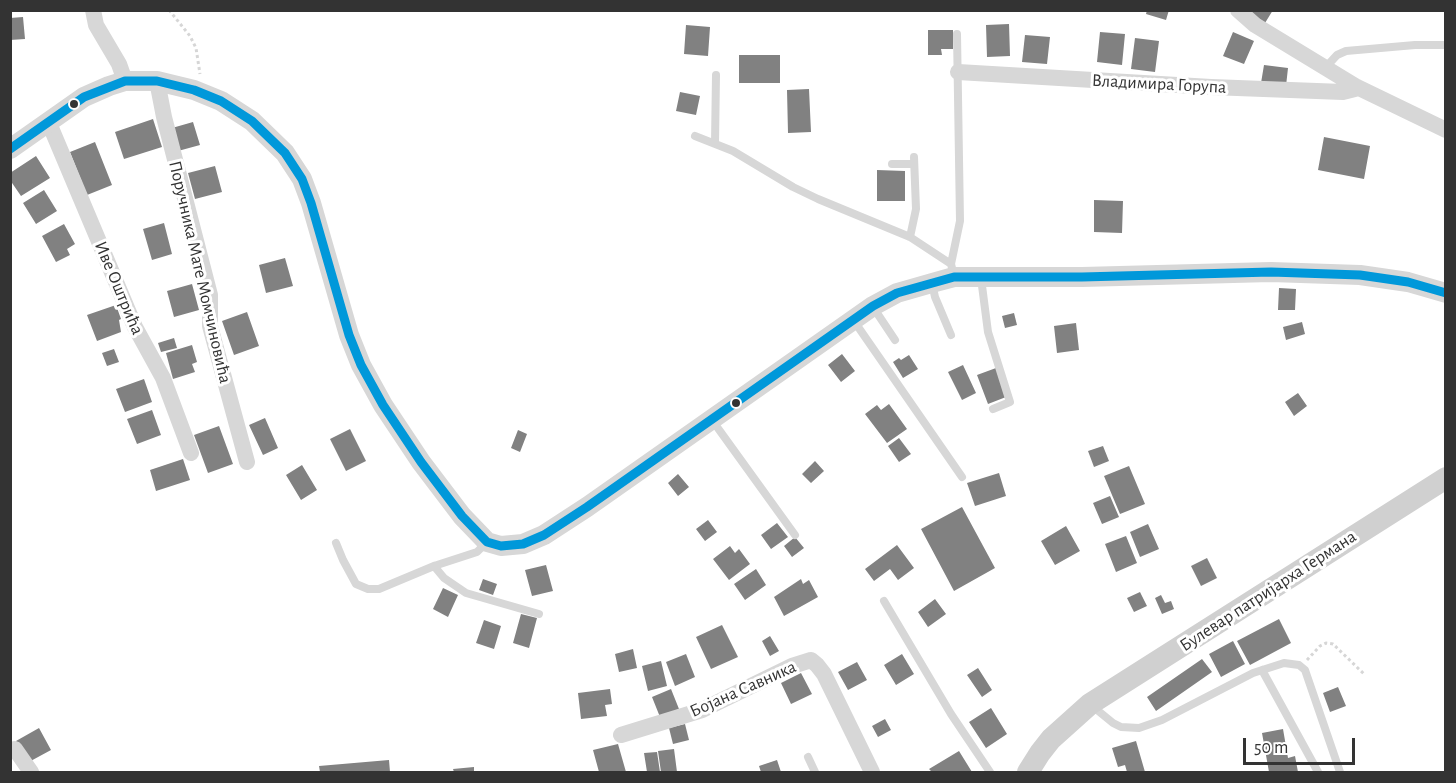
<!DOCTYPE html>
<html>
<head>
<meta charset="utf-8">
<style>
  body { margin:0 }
  #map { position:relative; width:1456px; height:783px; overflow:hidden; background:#fff; font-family:"Alegreya Sans",sans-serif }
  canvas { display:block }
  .frame { position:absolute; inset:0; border:12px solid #333; pointer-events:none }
  .scale { position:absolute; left:1243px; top:738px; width:112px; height:27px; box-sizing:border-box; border:3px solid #333; border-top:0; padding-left:8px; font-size:18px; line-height:21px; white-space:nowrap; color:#333; -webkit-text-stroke:4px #fff; paint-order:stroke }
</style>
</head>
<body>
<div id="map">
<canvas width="1456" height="783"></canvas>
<div class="frame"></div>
<div class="scale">50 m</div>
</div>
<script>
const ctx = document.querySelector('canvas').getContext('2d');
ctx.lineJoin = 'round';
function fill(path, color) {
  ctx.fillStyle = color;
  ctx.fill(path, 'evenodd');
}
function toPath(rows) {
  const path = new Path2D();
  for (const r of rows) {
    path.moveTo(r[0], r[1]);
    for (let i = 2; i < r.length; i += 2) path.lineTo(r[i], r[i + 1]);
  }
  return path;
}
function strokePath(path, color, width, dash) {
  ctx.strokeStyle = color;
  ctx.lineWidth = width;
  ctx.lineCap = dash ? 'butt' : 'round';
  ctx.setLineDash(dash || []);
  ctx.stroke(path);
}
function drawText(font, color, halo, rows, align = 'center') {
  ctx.font = font + ' "Alegreya Sans",sans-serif';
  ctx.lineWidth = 6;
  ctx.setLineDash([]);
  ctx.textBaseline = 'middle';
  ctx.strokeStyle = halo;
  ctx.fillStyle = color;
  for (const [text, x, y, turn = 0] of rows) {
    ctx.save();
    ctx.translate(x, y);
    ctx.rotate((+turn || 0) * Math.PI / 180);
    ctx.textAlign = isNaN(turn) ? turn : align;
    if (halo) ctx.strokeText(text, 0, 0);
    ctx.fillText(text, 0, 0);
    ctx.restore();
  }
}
fill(toPath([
  [1147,10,1169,10,1166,20,1146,14],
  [1247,10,1273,10,1265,23],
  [23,17,25,39,10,40,10,18],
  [1009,24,1010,56,987,57,986,25],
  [686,25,710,27,708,56,684,54],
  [928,30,953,30,953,49,941,49,942,55,928,55],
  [1100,32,1125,34,1122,65,1097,62],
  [1233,32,1254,41,1244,64,1223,56],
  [1025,35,1050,37,1047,64,1022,62],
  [1135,38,1159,41,1155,72,1131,69],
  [739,55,780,55,780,83,739,83],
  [1264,65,1288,68,1286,86,1261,83],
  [809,89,811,132,788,133,787,90],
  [680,92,700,96,696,115,676,111],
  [153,119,162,147,124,159,115,132],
  [193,122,200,145,178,151,172,128],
  [1324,137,1370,146,1364,179,1318,170],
  [95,142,112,185,87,195,70,152],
  [36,156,50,178,21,196,10,180,10,173],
  [215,166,222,192,195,199,188,173],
  [877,170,905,171,905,201,877,201],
  [44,190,57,211,36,224,23,203],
  [1094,200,1123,201,1122,233,1094,232],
  [164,223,172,254,152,260,143,229],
  [64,224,75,244,67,249,70,255,56,262,42,236],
  [285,258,293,286,266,293,259,265],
  [192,284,199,310,174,317,167,291],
  [1279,288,1296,289,1295,310,1278,310],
  [116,305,121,319,119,320,121,332,97,341,87,315],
  [247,312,259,346,234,355,222,321],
  [1014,313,1017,325,1005,328,1002,316],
  [1302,322,1305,334,1286,340,1283,327],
  [1076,323,1079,350,1057,353,1054,326],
  [174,338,177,348,161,352,158,343],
  [192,345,197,362,192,364,195,372,173,379,166,353],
  [114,349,119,362,107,366,102,353],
  [842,354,855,371,841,382,828,365],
  [909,355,918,369,903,378,893,362,899,358,901,360],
  [963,365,976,393,962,400,948,372],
  [996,368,1006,397,988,404,977,375],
  [144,379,152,402,125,412,116,389],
  [1298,393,1307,406,1294,416,1285,402],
  [889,404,907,429,887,443,865,414,877,405,881,410],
  [152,410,161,435,137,444,127,419],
  [265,418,278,448,263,455,249,425],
  [219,426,233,464,208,473,194,435],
  [350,429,366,461,346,471,330,439],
  [518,430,527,434,520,452,511,448],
  [899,438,911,454,899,462,888,446],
  [1103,446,1109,461,1094,467,1088,451],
  [183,459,190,480,156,491,150,470],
  [815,461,824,471,811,483,802,474],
  [302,465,317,490,301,500,286,475],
  [1129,466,1145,504,1120,514,1104,476],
  [999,473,1006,496,975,506,967,483],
  [678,474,689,487,678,496,668,483],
  [1110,496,1119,517,1102,524,1093,503],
  [962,507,995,568,954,591,921,529],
  [708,520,717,532,705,541,696,529],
  [777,523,788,537,771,549,761,535],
  [1148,524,1159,549,1140,557,1130,532],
  [1066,526,1080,551,1055,565,1041,541],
  [1126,536,1137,563,1116,572,1105,544],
  [795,537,804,548,792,557,784,546],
  [897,545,914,568,898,580,890,569,874,581,865,569],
  [730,546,735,553,739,549,750,564,729,580,713,559],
  [1207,558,1217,578,1201,586,1191,566],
  [546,565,553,591,532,596,525,570],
  [756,569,766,585,745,600,734,584],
  [483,579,497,584,493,595,479,590],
  [801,579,803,584,809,580,818,597,784,616,774,597],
  [443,588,458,595,448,617,433,609],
  [1140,592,1147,606,1134,612,1127,598],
  [1161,595,1165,603,1171,601,1174,609,1162,614,1155,598],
  [935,599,946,614,928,627,918,612],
  [521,614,537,618,529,648,513,643],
  [1279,619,1291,643,1250,665,1237,641],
  [484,620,501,626,494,649,476,643],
  [722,625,738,657,711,669,696,637],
  [770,636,779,651,770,656,762,641],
  [1233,641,1245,664,1221,677,1209,654],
  [633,649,637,668,619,672,615,654],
  [686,654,695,677,675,686,666,662],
  [902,654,914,674,896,685,884,665],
  [1202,659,1212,672,1156,711,1147,697],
  [661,661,667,686,648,691,642,666],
  [857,662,867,680,848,690,838,672],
  [978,668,992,690,982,697,967,675],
  [801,673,812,694,791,704,781,683],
  [1338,687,1346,706,1330,712,1323,693],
  [610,689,612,704,605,705,607,716,581,719,578,693],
  [671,689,679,709,660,717,652,697],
  [991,708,1007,734,986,748,969,722],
  [885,719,891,730,878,737,872,726],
  [685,724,689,740,673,744,669,728],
  [39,728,51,750,27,763,16,741],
  [1283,729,1288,758,1295,756,1298,772,1269,772,1262,733],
  [1136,741,1145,772,1127,772,1125,765,1118,767,1112,748],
  [618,744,626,772,599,772,593,750],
  [674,749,677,772,661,772,658,751],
  [959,751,972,772,932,772,929,769],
  [657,752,660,772,647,772,644,753],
  [389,760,390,772,320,772,319,766],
  [777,760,781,772,761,772,759,766],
  [474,767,474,772,454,772,453,769]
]), '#818181');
strokePath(toPath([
  [169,10,190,36,196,48,200,74],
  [1307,660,1320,646,1326,643,1333,644,1364,674]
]), '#d6d6d6', 3, [3, 3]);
strokePath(toPath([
  [1326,67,1337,55,1346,51,1415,45,1446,45],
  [695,136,733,151,793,187,818,199,910,237,951,264,954,276],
  [715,143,716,75],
  [892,164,914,164],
  [910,237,916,209,914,157],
  [951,264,960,221,957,34],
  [981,278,988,332,1010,402,993,409],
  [932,283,935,297,951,335],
  [873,307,895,340],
  [854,321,962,477],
  [712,420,795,535],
  [336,543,343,560,356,584,368,589,379,589,434,566,477,552,487,542],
  [434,566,444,578,466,593,539,614],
  [884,601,951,714,990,772],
  [1262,670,1318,772],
  [1091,705,1113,723,1121,727,1139,728,1162,720,1253,673,1284,663,1299,665,1305,670,1340,772],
  [808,757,815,772]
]), '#d7d7d7', 8);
strokePath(toPath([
  [93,10,96,25,119,64,125,81],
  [1238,10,1255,25,1357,87,1446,130],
  [958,72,1211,87,1343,92,1355,89,1357,87],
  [157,81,164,117,210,295,210,326,247,462],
  [49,123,135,327,163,378,191,453],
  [621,735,702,710,792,666,811,660,817,665,824,674,872,772],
  [15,749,31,772]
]), '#d7d7d7', 16);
strokePath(toPath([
  [10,149,84,97,109,86,125,81,157,81,194,90,221,101,252,121,285,153,302,179,311,203,349,335,361,365,383,405,421,462,462,516,487,542,501,546,523,544,544,535,587,507,873,306,897,293,932,283,954,277,1082,277,1271,272,1360,275,1408,282,1446,293]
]), '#d7d7d7', 20);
strokePath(toPath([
  [1028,772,1040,753,1051,739,1090,704,1446,478]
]), '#d0d0d0', 22);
strokePath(toPath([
  [10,149,84,97,125,81,157,81,194,90,221,101,252,121,285,153,302,179,311,203,349,335,361,365,383,405,421,462,462,516,487,542,501,546,523,544,544,535,587,507,873,306,897,293,954,277,1082,277,1271,272,1360,275,1408,282,1446,293]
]), '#0098da', 9);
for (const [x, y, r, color] of [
  [74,104,5,"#333"],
  [736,403,5,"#333"]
]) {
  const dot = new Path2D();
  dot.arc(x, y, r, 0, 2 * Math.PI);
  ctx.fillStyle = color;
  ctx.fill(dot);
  strokePath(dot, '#fff', 2);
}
drawText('18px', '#333', '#fff', [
  ["Владимира Горупа",1159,84,3],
  ["Поручника Мате Момчиновића",200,272,77],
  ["Иве Оштрића",119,288,67],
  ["Булевар патријарха Германа",1268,591,-33],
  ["Бојана Савника",743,689,-24]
]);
</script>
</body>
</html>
